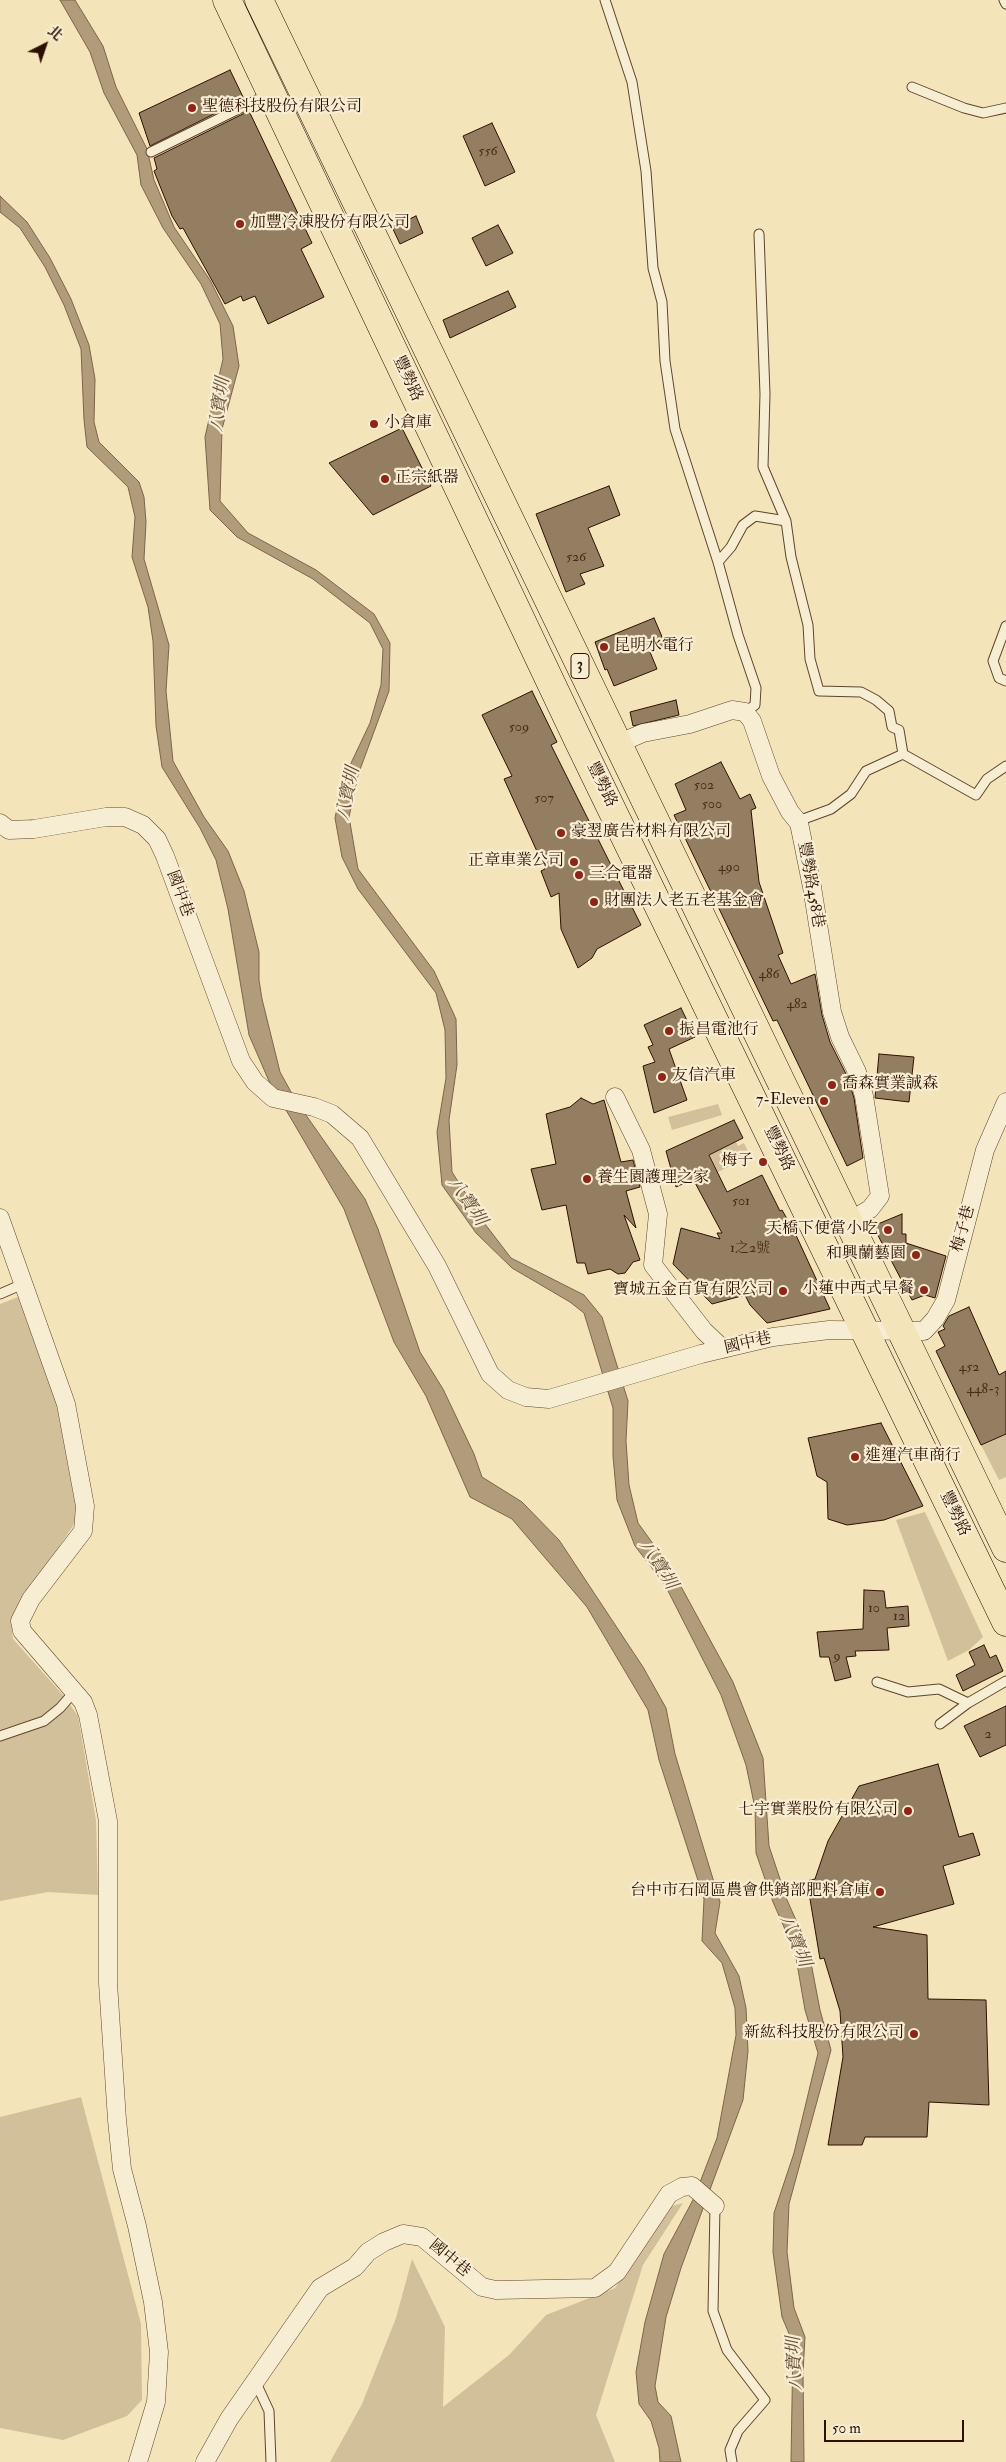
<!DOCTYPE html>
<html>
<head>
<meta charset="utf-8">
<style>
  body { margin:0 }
  #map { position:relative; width:1006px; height:2462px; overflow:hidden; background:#f3e4ba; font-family:"IM FELL Double Pica","Noto Serif TC",serif }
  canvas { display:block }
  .north { position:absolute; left:20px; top:20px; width:50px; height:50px; -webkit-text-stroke:4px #f7edd2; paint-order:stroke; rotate:41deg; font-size:14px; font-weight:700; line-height:20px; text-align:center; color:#2e1000 }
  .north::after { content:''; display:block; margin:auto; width:18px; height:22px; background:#2e1000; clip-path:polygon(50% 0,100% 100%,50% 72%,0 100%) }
  .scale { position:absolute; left:824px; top:2420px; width:140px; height:22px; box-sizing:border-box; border:2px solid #2e1000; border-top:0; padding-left:6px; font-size:15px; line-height:18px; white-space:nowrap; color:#2e1000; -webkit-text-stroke:4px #f7edd2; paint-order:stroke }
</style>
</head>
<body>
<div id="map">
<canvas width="1006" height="2462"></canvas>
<div class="north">北</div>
<div class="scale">50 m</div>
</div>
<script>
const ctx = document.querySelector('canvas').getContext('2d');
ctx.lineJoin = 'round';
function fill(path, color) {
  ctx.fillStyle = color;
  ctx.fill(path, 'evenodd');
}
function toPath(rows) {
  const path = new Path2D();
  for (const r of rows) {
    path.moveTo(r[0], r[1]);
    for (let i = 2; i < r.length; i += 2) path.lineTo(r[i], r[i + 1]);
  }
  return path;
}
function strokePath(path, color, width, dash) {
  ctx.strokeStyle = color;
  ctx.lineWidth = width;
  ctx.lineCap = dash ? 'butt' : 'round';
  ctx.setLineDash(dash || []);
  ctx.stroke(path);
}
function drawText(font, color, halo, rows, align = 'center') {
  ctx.font = font + ' "IM FELL Double Pica","Noto Serif TC",serif';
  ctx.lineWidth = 4.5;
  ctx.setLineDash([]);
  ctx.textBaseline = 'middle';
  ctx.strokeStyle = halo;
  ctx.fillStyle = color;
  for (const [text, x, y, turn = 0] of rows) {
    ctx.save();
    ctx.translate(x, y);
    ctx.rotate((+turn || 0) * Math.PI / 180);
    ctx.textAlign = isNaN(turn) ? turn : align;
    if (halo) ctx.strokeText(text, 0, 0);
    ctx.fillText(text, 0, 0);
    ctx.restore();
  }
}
fill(toPath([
  [718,1104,722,1115,672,1130,668,1117],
  [736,1142,738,1146,744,1143,750,1156,718,1172,710,1155],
  [18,1297,57,1405,78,1518,11,1620,13,1639,63,1695,78,1716,96,1820,98,1895,48,1892,0,1901,0,1304],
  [1006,1434,1006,1477,999,1480,981,1445],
  [925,1512,983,1637,969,1650,948,1661,896,1520],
  [81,2097,141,2324,142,2400,127,2416,63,2440,0,2428,0,2117],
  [683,2203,643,2265,596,2415,615,2462,330,2462,362,2404,396,2318,412,2259,445,2327,443,2407,509,2355,546,2315,615,2288,669,2207]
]), '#d2c09a');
const water = toPath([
  [60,0,75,0,103,46,116,87,147,149,154,180,174,227,210,280,233,326,239,366,222,429,220,501,248,533,316,570,374,614,390,643,389,691,358,775,349,817,358,869,434,971,456,1019,457,1065,449,1120,452,1172,485,1224,511,1258,584,1295,602,1317,628,1401,626,1441,629,1485,638,1523,672,1570,733,1682,763,1758,769,1846,787,1900,808,1947,820,2010,831,2050,789,2204,787,2252,794,2308,805,2337,803,2372,804,2462,791,2462,793,2343,782,2317,773,2252,774,2213,794,2153,818,2053,805,2010,795,1952,773,1902,756,1853,755,1808,746,1765,721,1695,665,1585,635,1546,617,1500,613,1456,613,1408,584,1313,570,1302,512,1268,476,1233,442,1185,437,1132,446,1078,445,1030,436,993,358,889,342,857,335,818,343,780,370,723,381,685,383,649,370,623,313,579,237,537,210,510,205,437,223,359,220,324,201,284,163,228,141,185,137,155,104,93,90,52,60,0],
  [0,196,27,222,50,258,71,299,89,345,95,379,94,422,99,442,139,482,144,497,146,522,144,559,169,645,166,691,173,761,204,817,228,851,244,891,259,952,259,980,262,999,280,1072,296,1101,365,1199,378,1229,420,1352,443,1389,474,1454,482,1477,522,1502,559,1540,643,1667,666,1708,675,1754,720,1902,715,1933,739,1976,746,2008,748,2051,743,2100,681,2268,666,2317,655,2386,658,2402,671,2416,681,2462,660,2462,659,2448,651,2421,639,2404,636,2372,645,2322,664,2254,694,2198,717,2138,736,2035,735,2008,722,1963,702,1941,704,1899,659,1760,648,1710,587,1607,512,1519,470,1497,426,1396,394,1342,344,1209,269,1081,249,1035,228,909,216,860,200,828,162,767,156,726,153,641,148,607,132,557,135,517,128,487,87,447,84,420,81,349,64,305,45,267,20,228,0,212,0,196]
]);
fill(water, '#b09c7b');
strokePath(water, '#7c644a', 1);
const building = toPath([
  [230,70,244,99,150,146,139,113,230,70],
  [249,111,312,243,301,249,324,297,268,324,255,296,243,301,241,296,225,304,183,228,180,229,172,216,154,171,157,169,154,158,249,111],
  [492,123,515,172,485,186,463,136,492,123],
  [416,216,423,233,400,244,392,227,416,216],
  [498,225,513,253,486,266,472,238,498,225],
  [508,291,516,307,450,338,443,320,508,291],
  [402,428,431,486,373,515,329,463,402,428],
  [609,486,620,515,588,528,604,566,580,574,585,584,566,592,536,514,609,486],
  [654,618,666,646,650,652,657,669,614,686,607,669,605,670,595,642,654,618],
  [532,691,557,742,551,745,641,925,597,949,592,958,578,968,561,929,559,893,551,897,541,871,545,869,504,779,512,776,482,715,532,691],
  [676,700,679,715,633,726,630,712,676,700],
  [721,762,740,799,750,794,756,808,751,810,759,882,783,953,778,955,791,984,815,974,822,1015,830,1042,847,1076,854,1098,863,1158,847,1166,777,1020,773,1021,674,815,686,810,675,784,721,762],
  [681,1008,695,1037,669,1049,687,1100,654,1113,643,1066,655,1062,648,1047,653,1045,644,1025,681,1008],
  [879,1054,914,1057,909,1102,875,1098,879,1054],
  [581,1098,593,1104,604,1100,621,1162,633,1160,640,1187,626,1191,636,1228,624,1215,640,1260,633,1262,625,1273,618,1274,610,1269,588,1274,585,1263,577,1263,566,1205,542,1210,531,1169,556,1164,546,1114,570,1107,581,1098],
  [734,1120,743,1138,709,1155,727,1192,762,1175,780,1211,782,1210,795,1233,830,1309,767,1323,750,1305,745,1295,712,1304,673,1264,681,1228,720,1239,717,1233,722,1233,693,1179,676,1187,666,1151,734,1120],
  [902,1214,902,1234,906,1234,906,1243,946,1256,935,1298,925,1295,912,1300,873,1226,902,1214],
  [969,1307,999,1375,1006,1371,1006,1434,981,1445,936,1351,945,1346,938,1332,945,1329,943,1326,949,1316,969,1307],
  [881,1423,923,1506,884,1520,847,1525,828,1519,827,1482,817,1476,808,1438,881,1423],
  [864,1590,884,1591,886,1608,908,1606,909,1626,887,1628,889,1650,855,1651,856,1656,846,1657,851,1677,835,1681,829,1657,820,1657,817,1632,863,1629,864,1590],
  [984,1645,990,1658,996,1655,1003,1671,963,1691,956,1675,975,1665,969,1652,984,1645],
  [1006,1706,1006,1745,980,1757,964,1726,1006,1706],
  [938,1764,959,1837,973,1833,980,1855,943,1866,954,1904,873,1927,927,1935,928,1999,986,2000,989,2105,929,2102,927,2137,865,2137,862,2145,828,2145,843,2057,840,2011,824,1958,820,1959,807,1881,815,1879,828,1841,859,1786,938,1764]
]);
fill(building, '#947e61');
strokePath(building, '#2e1000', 1);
const lane = toPath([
  [605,0,632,82,646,171,653,268,662,302,665,361,675,429,718,562],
  [1004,0,1006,4],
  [912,87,964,108,983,113,1006,108],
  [151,152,269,94],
  [759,234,765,394,763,467,786,521,791,557,808,625,810,659,819,691,861,692,876,700,889,711,892,727,899,730,903,754],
  [1006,626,993,661,999,678,1006,681],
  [745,712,755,705,756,688,738,635,718,562,731,547,743,525,755,516,786,521],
  [798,821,831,809,851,794,866,771,903,754,976,795,987,779,1006,766],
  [0,1294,23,1284],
  [877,1682,908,1692,939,1689,968,1703,1006,1681],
  [940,1724,968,1703],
  [0,1736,44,1721,60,1708,74,1692],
  [715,2206,713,2311,727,2350,765,2400,738,2431,730,2450,732,2462],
  [256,2383,269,2411,271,2462]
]);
const street = toPath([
  [617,744,643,733,690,724,732,710,745,712,752,721,771,776,790,812,799,823,812,887,832,1012,840,1037,857,1072,864,1096,880,1196,870,1209,848,1222],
  [0,823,9,830,34,829,106,817,125,817,143,825,157,839,165,856,241,1061,255,1082,273,1098,314,1107,332,1114,360,1138,437,1266,490,1374,508,1390,526,1397,549,1399,701,1354,773,1337,829,1330,924,1331,935,1319,946,1300,985,1150,1006,1102],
  [615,1097,641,1150,658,1214,653,1265,704,1331,723,1349],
  [0,1218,66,1404,85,1506,83,1531,31,1599,20,1621,22,1631,83,1702,88,1715,108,1821,108,1983,117,2120,122,2169,137,2226,153,2302,159,2352,156,2402,138,2462],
  [205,2462,229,2419,320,2288,355,2267,368,2252,384,2242,403,2234,422,2237,482,2287,496,2290,595,2288,617,2272,669,2194,682,2187,692,2186,715,2206]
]);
const primary = toPath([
  [227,0,579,742,1006,1622],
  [259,0,1006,1548]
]);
strokePath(lane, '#5f452e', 11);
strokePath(street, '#5f452e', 19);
strokePath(primary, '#2e1000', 29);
strokePath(lane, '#f7edd2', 9);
strokePath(street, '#f7edd2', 18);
strokePath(primary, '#f3e4ba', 28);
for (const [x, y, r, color] of [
  [192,108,5,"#8f2418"],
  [240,224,5,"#8f2418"],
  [374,424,5,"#8f2418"],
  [385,479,5,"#8f2418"],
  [604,647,5,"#8f2418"],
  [561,833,5,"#8f2418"],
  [574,862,5,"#8f2418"],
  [579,875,5,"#8f2418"],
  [594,902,5,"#8f2418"],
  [669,1031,5,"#8f2418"],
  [662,1077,5,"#8f2418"],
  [832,1085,5,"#8f2418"],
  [824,1101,5,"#8f2418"],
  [763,1162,5,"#8f2418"],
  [587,1179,5,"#8f2418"],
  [888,1230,5,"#8f2418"],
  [916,1255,5,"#8f2418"],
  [924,1290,5,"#8f2418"],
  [783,1291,5,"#8f2418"],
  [855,1457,5,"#8f2418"],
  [908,1811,5,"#8f2418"],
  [880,1892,5,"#8f2418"],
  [914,2034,5,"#8f2418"]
]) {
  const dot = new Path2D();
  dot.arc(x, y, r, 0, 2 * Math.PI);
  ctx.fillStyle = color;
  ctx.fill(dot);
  strokePath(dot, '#f7edd2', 2);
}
drawText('14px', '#482c18', null, [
  ["556",488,152],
  ["526",576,558],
  ["509",519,728],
  ["502",704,786],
  ["507",544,799],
  ["500",712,805],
  ["490",729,868],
  ["486",769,975],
  ["482",797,1005],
  ["501",741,1202],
  ["1之2號",750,1249],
  ["452",969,1368],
  ["448-3",983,1390],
  ["10",874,1609],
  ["12",899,1617],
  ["9",837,1657],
  ["2",988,1735]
]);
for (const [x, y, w] of [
  [580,666,18]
]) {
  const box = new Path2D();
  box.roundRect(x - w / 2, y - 12.5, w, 25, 4);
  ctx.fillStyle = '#f7edd2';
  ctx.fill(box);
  strokePath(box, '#2e1000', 1);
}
drawText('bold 15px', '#2e1000', null, [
  ["3",580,666]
]);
drawText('16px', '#2e1000', '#f7edd2', [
  ["聖德科技股份有限公司",202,108],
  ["加豐冷凍股份有限公司",250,224],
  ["小倉庫",384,424],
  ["正宗紙器",395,479],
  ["昆明水電行",614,647],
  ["豪翌廣告材料有限公司",571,833],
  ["正章車業公司",564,862,"right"],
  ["三合電器",589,875],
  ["財團法人老五老基金會",604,902],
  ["振昌電池行",679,1031],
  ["友信汽車",672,1077],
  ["喬森實業誠森",842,1085],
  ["7-Eleven",814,1101,"right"],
  ["梅子",753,1162,"right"],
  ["養生園護理之家",597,1179],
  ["天橋下便當小吃",878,1230,"right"],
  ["和興蘭藝園",906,1255,"right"],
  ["小蓮中西式早餐",914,1290,"right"],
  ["寶城五金百貨有限公司",773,1291,"right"],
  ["進運汽車商行",865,1457],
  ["七宇實業股份有限公司",898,1811,"right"],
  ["台中市石岡區農會供銷部肥料倉庫",870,1892,"right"],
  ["新紘科技股份有限公司",904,2034,"right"]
], 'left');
drawText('16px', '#2e1000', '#f7edd2', [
  ["豐勢路",407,379,65],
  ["豐勢路",601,785,64],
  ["豐勢路458巷",810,885,80],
  ["國中巷",179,894,70],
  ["豐勢路",778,1149,64],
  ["梅子巷",964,1229,-75],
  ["國中巷",748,1344,-13],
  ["豐勢路",954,1514,64],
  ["國中巷",449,2259,40]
]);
drawText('italic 18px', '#684f37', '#f7edd2', [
  ["八寶圳",221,405,-82],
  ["八寶圳",349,794,-78],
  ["八寶圳",466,1202,56],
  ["八寶圳",657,1565,58],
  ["八寶圳",794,1941,68],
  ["八寶圳",796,2364,-92]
]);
</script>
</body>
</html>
